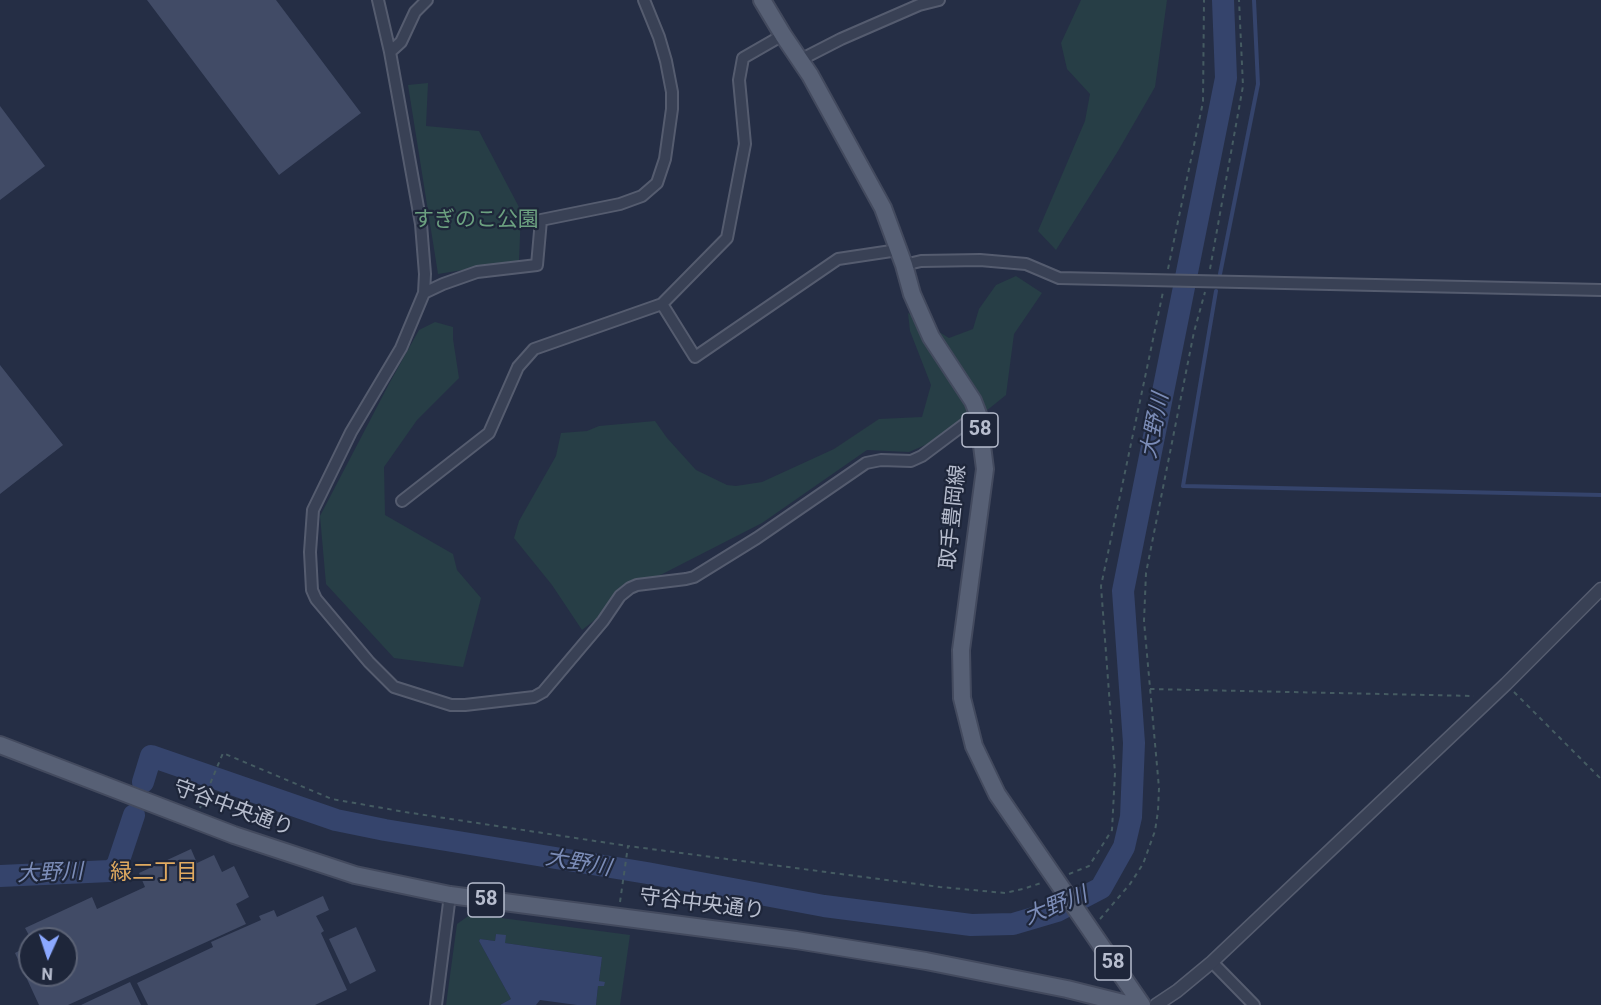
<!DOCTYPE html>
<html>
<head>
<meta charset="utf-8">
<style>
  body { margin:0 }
  #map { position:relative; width:1601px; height:1005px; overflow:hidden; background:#252e45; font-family:Roboto,sans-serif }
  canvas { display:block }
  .north { position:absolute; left:18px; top:927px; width:60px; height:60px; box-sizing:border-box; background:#1e263a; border:2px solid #5b6275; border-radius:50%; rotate:183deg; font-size:16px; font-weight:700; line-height:24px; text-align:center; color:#b7bdce }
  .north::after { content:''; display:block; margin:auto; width:21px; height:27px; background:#8ba8ff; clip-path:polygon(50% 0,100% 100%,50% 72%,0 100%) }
</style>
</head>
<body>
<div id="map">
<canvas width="1601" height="1005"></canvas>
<div class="north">N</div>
</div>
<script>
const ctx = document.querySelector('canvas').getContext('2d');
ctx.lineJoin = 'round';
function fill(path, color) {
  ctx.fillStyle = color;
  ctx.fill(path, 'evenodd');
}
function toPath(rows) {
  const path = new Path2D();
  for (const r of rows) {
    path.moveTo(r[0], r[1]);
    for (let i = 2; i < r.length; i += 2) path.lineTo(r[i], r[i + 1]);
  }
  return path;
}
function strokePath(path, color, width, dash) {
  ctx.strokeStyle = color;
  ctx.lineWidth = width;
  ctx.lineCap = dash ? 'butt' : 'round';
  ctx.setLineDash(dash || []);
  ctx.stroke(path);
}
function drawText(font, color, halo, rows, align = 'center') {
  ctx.font = font + ' Roboto,"Noto Sans JP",sans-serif';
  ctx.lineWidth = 4.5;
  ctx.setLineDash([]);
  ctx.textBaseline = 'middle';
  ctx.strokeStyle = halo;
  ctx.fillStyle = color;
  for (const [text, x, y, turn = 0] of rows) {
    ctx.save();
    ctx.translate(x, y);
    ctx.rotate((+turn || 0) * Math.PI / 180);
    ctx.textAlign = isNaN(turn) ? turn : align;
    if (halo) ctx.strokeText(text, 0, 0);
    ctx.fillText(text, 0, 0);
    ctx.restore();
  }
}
fill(toPath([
  [1081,0,1167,0,1155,87,1118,151,1056,250,1038,231,1085,121,1090,94,1067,69,1061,43],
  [428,83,426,126,479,131,521,211,519,261,438,274,408,85],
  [1016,276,1042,293,1014,334,1006,395,965,428,909,452,867,450,762,523,637,587,582,630,552,585,514,538,519,521,556,456,561,433,587,431,599,426,655,421,667,438,696,470,727,485,736,486,762,482,834,449,879,419,922,417,931,385,910,331,908,313,949,338,973,329,979,309,996,285],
  [435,322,453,327,453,339,459,378,417,420,384,467,385,515,453,554,457,570,481,598,463,667,394,658,326,584,320,516,390,382,419,330],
  [471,914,630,935,620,1005,596,1005,598,986,604,986,599,981,602,957,505,943,496,934,495,941,480,939,479,941,511,999,500,1005,446,1005,457,924]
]), '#273e46');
fill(toPath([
  [496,934,506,935,505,943,602,957,599,981,605,982,604,986,598,986,596,1005,577,1005,540,1000,536,1005,500,1005,511,999,479,941,480,939,495,941]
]), '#35446c');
strokePath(toPath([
  [1220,274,1258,84,1254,0],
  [1216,291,1183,486,1601,495]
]), '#35446c', 4);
strokePath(toPath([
  [143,782,151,756,336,820,385,830,647,873,824,906,971,925,1013,924,1057,911,1101,888,1124,847,1131,817,1134,743,1123,591,1226,78,1223,0],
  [0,876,110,871,117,866,134,815]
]), '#35446c', 22);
fill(toPath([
  [147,0,276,0,361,113,279,175],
  [0,106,45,166,0,200],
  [0,365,63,445,0,494],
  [191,849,197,863,214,855,222,872,234,866,249,897,236,904,246,924,68,1005,39,1005,15,953,30,945,30,975,66,975,66,939,31,939,25,928,92,897,97,909,145,887,139,873],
  [323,896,329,910,316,916,324,931,321,933,347,990,315,1005,148,1005,137,983,213,947,211,942,261,920,259,916,274,910,277,917],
  [356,927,376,971,350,984,329,939],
  [130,982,141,1005,81,1005]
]), '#414b66');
const minor = toPath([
  [378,0,390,52,421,224,425,274,424,293,401,348,351,432,313,510,310,552,312,590,316,599,369,662,394,687,451,705,465,705,534,697,543,692,603,621,620,596,630,588,637,585,686,579,694,577,757,538,866,463,881,460,911,461,922,456,978,414],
  [390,52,401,42,415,12,427,0],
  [800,60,841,39,919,5,939,0],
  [904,265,921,261,980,260,1026,264,1059,278,1601,290],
  [424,293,443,284,477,272,537,265,541,220,620,204,642,196,657,183,665,159,672,109,672,92,666,61,659,37,644,0],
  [662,304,695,357,838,259,898,250],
  [402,501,489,433,518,367,534,349,662,304,727,238,745,144,739,80,743,58,783,35],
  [1212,962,1254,1005],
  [436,1005,450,895]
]);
const tertiary = toPath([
  [1156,1005,1177,991,1212,962,1506,684,1601,589]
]);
const primary = toPath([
  [762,0,783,35,810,75,883,208,904,265,912,294,931,337,973,401,978,414,985,469,961,650,962,698,974,746,997,794,1142,1005],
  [0,745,234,835,355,875,450,895,796,940,926,961,1067,989,1131,1005]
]);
strokePath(minor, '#555c6f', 14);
strokePath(tertiary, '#555c6f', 15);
strokePath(primary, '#434a5e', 20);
strokePath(toPath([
  [1168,269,1203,102,1204,0],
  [1210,269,1243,86,1239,0],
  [1150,689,1474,696],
  [1514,692,1601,779],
  [200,808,223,753,332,799,405,812,628,846],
  [1069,874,1089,866,1112,830,1115,773,1101,586,1163,292],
  [620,902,628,846,940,887,1005,893,1023,889,1041,883],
  [1100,919,1130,884,1143,864,1155,831,1158,811,1159,788,1144,621,1146,573,1194,332,1205,292]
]), '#455b62', 2, [4.5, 4.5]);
strokePath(minor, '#394155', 10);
strokePath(tertiary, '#394155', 12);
strokePath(primary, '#576075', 16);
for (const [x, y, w] of [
  [980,430,36],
  [486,900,36],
  [1113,963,36]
]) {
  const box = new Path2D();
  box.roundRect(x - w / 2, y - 17, w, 34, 4.5);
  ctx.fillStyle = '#1e263a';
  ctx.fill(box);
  strokePath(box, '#b7bdce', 1.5);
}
drawText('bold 20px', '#b7bdce', null, [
  ["58",980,430],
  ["58",486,900],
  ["58",1113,963]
]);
drawText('21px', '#6ca180', '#1e263a', [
  ["すぎのこ公園",476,221]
]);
drawText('21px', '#b7bdce', '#1e263a', [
  ["取手豊岡線",954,517,-84],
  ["守谷中央通り",233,809,20],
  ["守谷中央通り",702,905,7]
]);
drawText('italic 22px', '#7c8db8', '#1e263a', [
  ["大野川",1156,426,-79],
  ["大野川",578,864,10],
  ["大野川",50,874,-2],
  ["大野川",1056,907,-22]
]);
drawText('22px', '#e0aa60', '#1e263a', [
  ["緑二丁目",154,873]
]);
</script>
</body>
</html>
